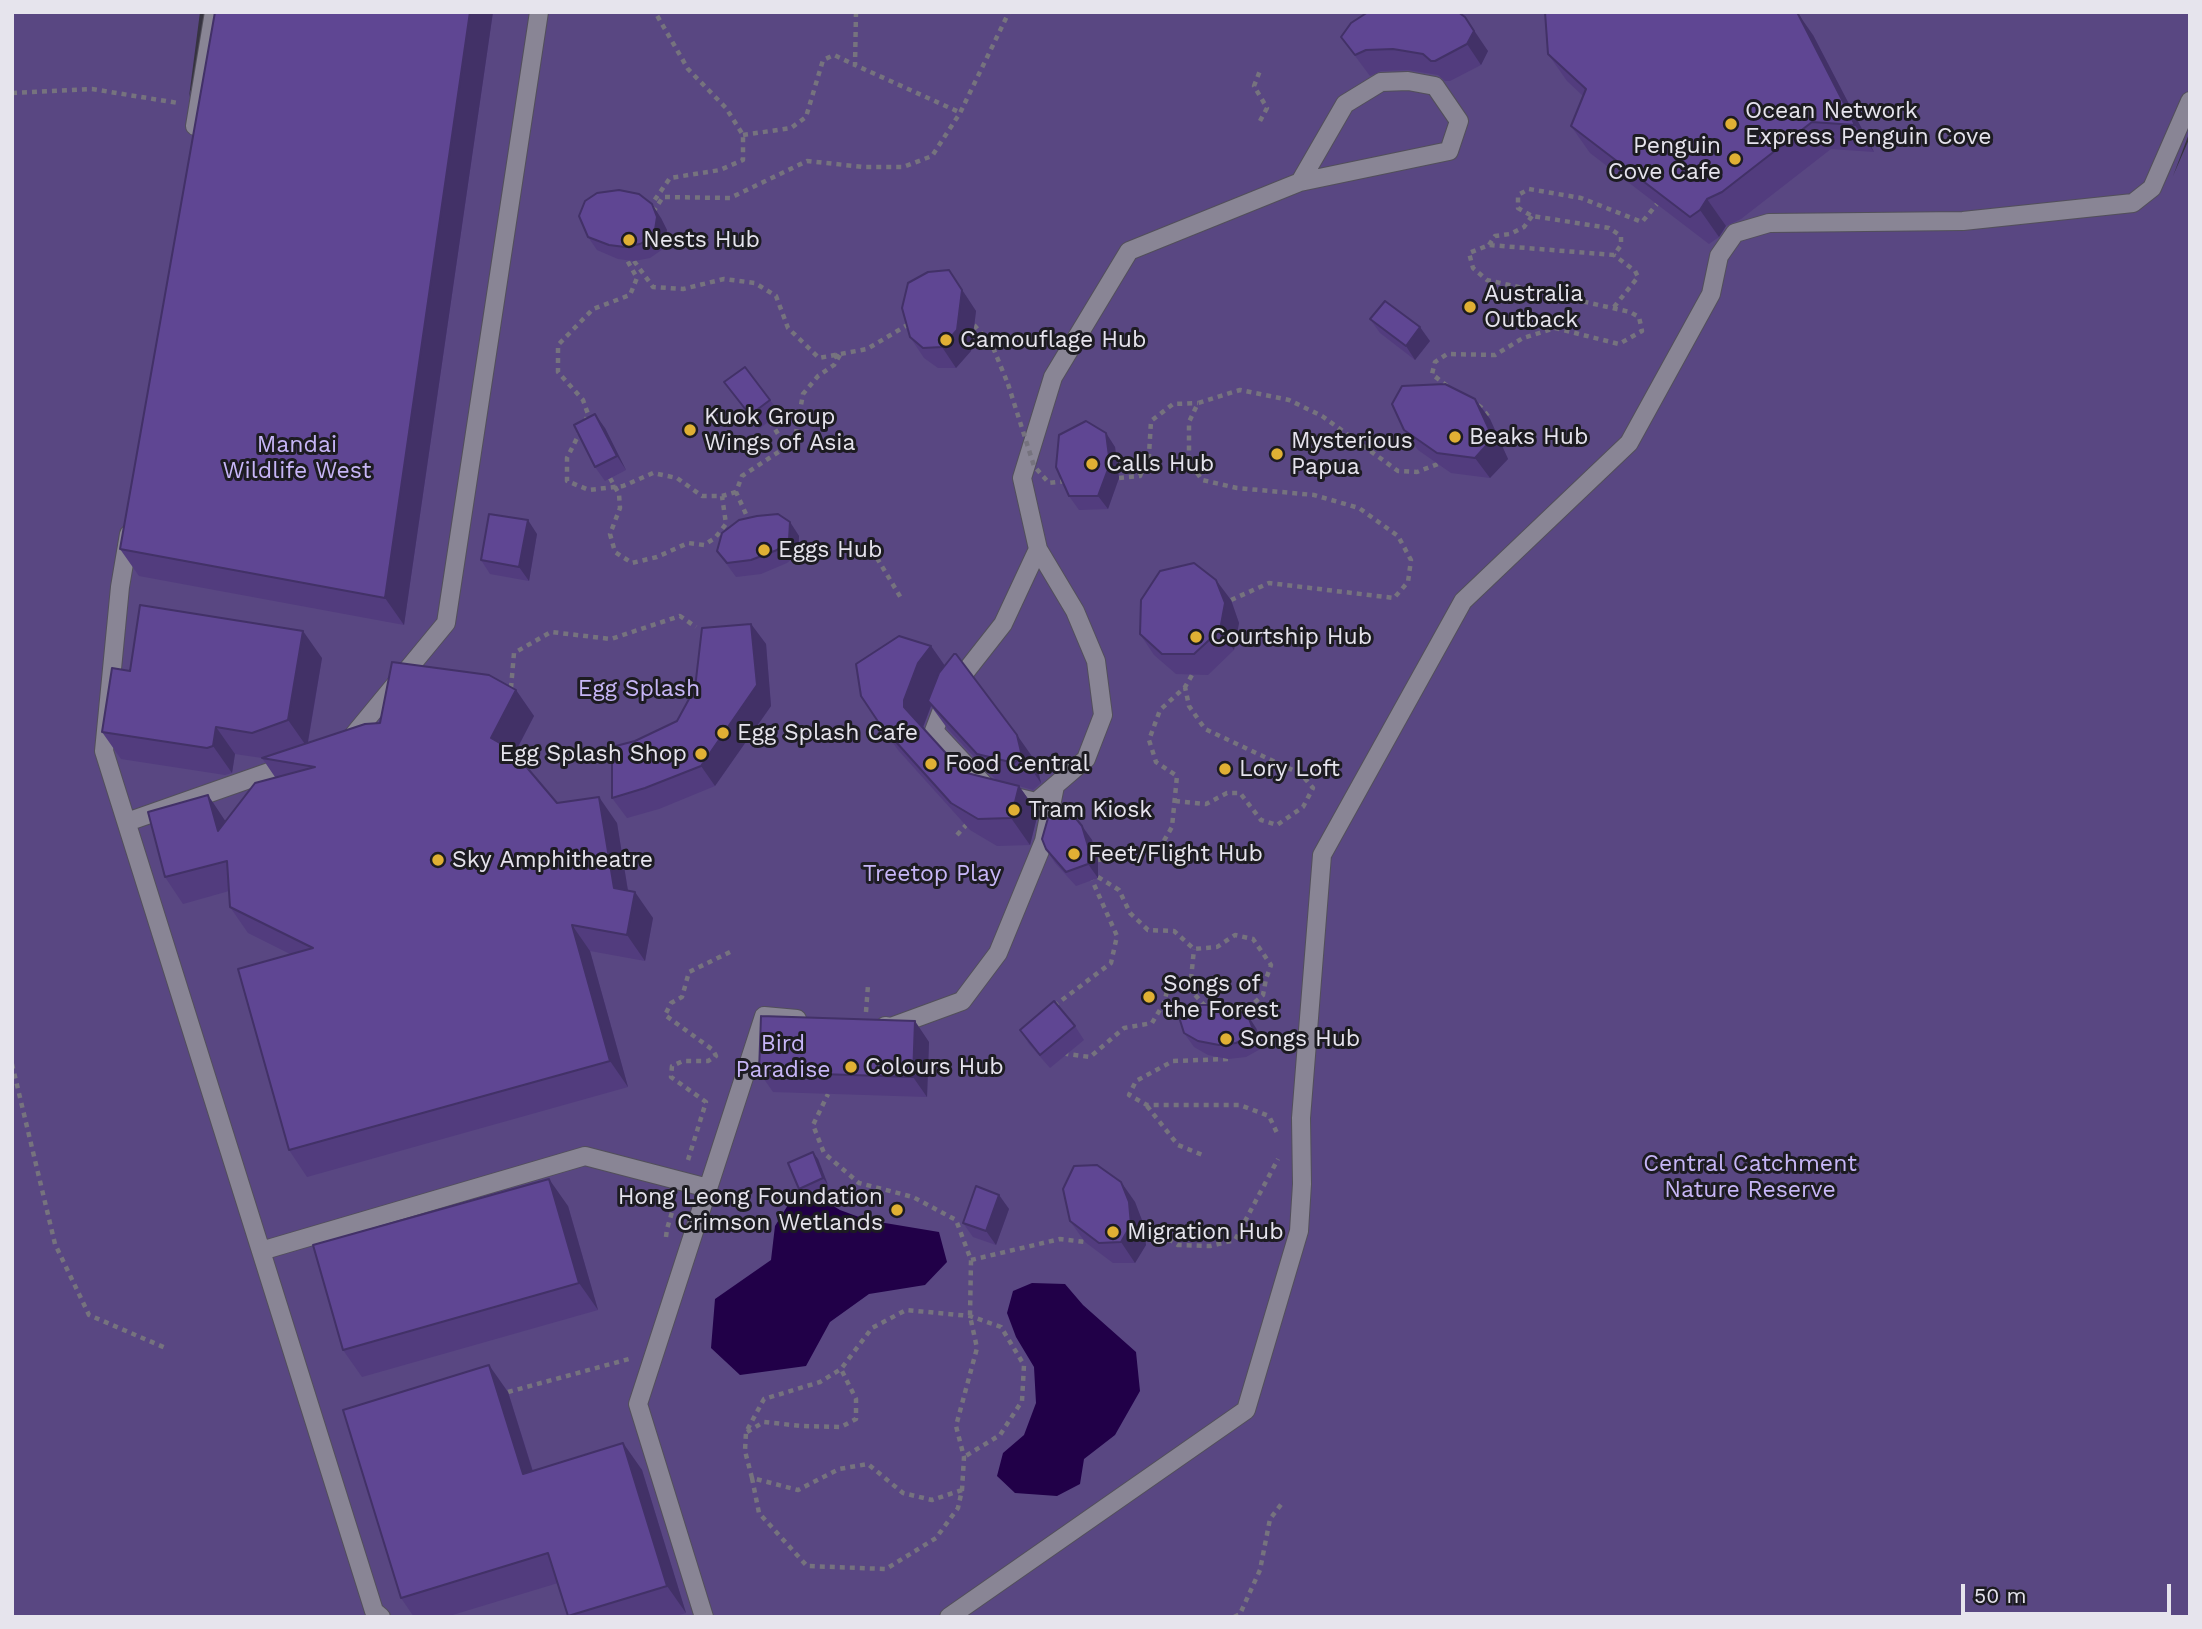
<!DOCTYPE html>
<html>
<head>
<meta charset="utf-8">
<style>
  body { margin:0 }
  #map { position:relative; width:2202px; height:1629px; overflow:hidden; background:#363340; font-family:"Work Sans",sans-serif }
  canvas { display:block }
  .frame { position:absolute; inset:0; border:14px solid #e6e4ed; pointer-events:none }
  .scale { position:absolute; left:1961px; top:1584px; width:210px; height:32px; box-sizing:border-box; border:4px solid #e6e4ed; border-top:0; padding-left:9px; font-size:21px; line-height:24px; white-space:nowrap; color:#e6e4ed; -webkit-text-stroke:5px #1d1c22; paint-order:stroke }
</style>
</head>
<body>
<div id="map">
<canvas width="2202" height="1629"></canvas>
<div class="frame"></div>
<div class="scale">50 m</div>
</div>
<script>
const ctx = document.querySelector('canvas').getContext('2d');
ctx.lineJoin = 'round';
function fill(path, color) {
  ctx.fillStyle = color;
  ctx.fill(path, 'evenodd');
}
function toPath(rows) {
  const path = new Path2D();
  for (const r of rows) {
    path.moveTo(r[0], r[1]);
    for (let i = 2; i < r.length; i += 2) path.lineTo(r[i], r[i + 1]);
  }
  return path;
}
function strokePath(path, color, width, dash) {
  ctx.strokeStyle = color;
  ctx.lineWidth = width;
  ctx.lineCap = dash ? 'butt' : 'round';
  ctx.setLineDash(dash || []);
  ctx.stroke(path);
}
function drawText(font, color, halo, rows, align = 'center') {
  ctx.font = font + ' "Work Sans",sans-serif';
  ctx.lineWidth = 6;
  ctx.setLineDash([]);
  ctx.textBaseline = 'middle';
  ctx.strokeStyle = halo;
  ctx.fillStyle = color;
  for (const [text, x, y, turn = 0] of rows) {
    ctx.save();
    ctx.translate(x, y);
    ctx.rotate((+turn || 0) * Math.PI / 180);
    ctx.textAlign = isNaN(turn) ? turn : align;
    if (halo) ctx.strokeText(text, 0, 0);
    ctx.fillText(text, 0, 0);
    ctx.restore();
  }
}
fill(toPath([
  [12,12,200,12,189,97,212,12,2190,12,2190,131,2173,176,2190,137,2190,1617,12,1617]
]), '#594782');
fill(toPath([
  [820,1198,840,1210,867,1220,939,1232,947,1262,925,1285,869,1294,830,1322,806,1366,740,1375,711,1348,715,1299,771,1260,775,1226,788,1205],
  [1032,1283,1065,1284,1083,1305,1136,1352,1140,1391,1115,1435,1084,1459,1080,1484,1057,1496,1015,1493,997,1476,1003,1453,1024,1435,1036,1403,1034,1367,1016,1337,1007,1313,1013,1291]
]), '#210048');
const minor = toPath([
  [195,126,214,12],
  [129,534,120,587,104,751,374,1611,381,1617],
  [1038,549,1003,624,948,694,934,731,990,791,1036,802,1086,759,1103,715,1096,661,1075,611,1038,549,1022,478,1053,377,1129,251,1300,182,1449,151,1459,121,1435,86,1408,81,1381,82,1345,104,1300,182],
  [347,743,446,623,539,12],
  [127,822,292,764],
  [885,1026,891,1027,962,1001,998,953,1044,841,1055,786],
  [261,1251,585,1156,708,1188],
  [704,1617,638,1404,764,1016,797,1019],
  [949,1617,1246,1410,1299,1231,1302,1184,1301,1118,1322,855,1463,601,1629,443,1711,294,1719,256,1735,233,1769,223,1963,221,2133,203,2152,188,2190,101]
]);
strokePath(minor, '#524f5a', 20);
strokePath(toPath([
  [856,12,855,65,959,112],
  [12,93,92,89,178,103],
  [1260,121,1267,108,1254,86,1261,68],
  [743,135,791,128,806,117,823,60,834,55,855,65],
  [649,208,670,178,720,170,743,160,743,135,726,108,688,69,655,12],
  [653,212,663,197,730,198,807,161,864,167,903,167,932,156,960,113,1009,12],
  [1489,245,1495,236,1510,234,1524,227,1532,216],
  [634,261,653,287,683,289,724,279,755,283,776,296,788,328,819,358,867,349,909,324],
  [1614,307,1638,277,1635,271,1614,255],
  [974,325,992,345,1008,384],
  [1447,386,1432,374,1435,362,1447,354,1495,355,1523,338,1555,328,1619,344,1642,331,1639,317,1630,312,1487,280,1473,268,1469,253,1489,245,1614,255,1621,245,1621,236,1609,228,1532,216,1518,208,1518,195,1529,189,1581,198,1642,222,1657,204],
  [1478,405,1482,408,1490,419],
  [770,421,786,447],
  [585,422,588,414,583,400,558,372,558,345,593,309,630,295,637,278,627,260],
  [581,430,567,458,567,481,589,490,623,486,653,473,677,478,702,496,722,496,736,492],
  [610,478,619,494,620,508,610,534,615,552,632,563,657,557,688,543,704,545,715,538,726,524,722,496],
  [1119,478,1140,476,1149,455,1151,421,1173,404,1198,403],
  [750,523,736,492,742,476,786,447,796,433,803,394,818,376,834,365,840,355],
  [877,558,901,598],
  [1231,600,1269,583,1394,598,1408,582,1411,560,1398,536,1359,508,1314,495,1237,488,1202,480,1189,461,1189,422,1198,403,1240,390,1289,400,1322,416,1398,471,1417,472,1438,464],
  [511,688,514,653,551,632,611,639,680,616,696,627],
  [1175,801,1206,804,1227,793,1240,793,1261,820,1277,825,1303,807,1313,788,1301,774,1205,729,1189,706,1185,687],
  [957,835,968,823],
  [1098,860,1127,855,1162,844,1172,827,1177,776,1156,762,1149,740,1160,710,1185,687,1192,675],
  [1098,877,1119,890,1130,913,1148,930,1174,931,1194,949,1217,947,1235,935,1253,939,1271,965,1266,979,1263,995,1245,1011,1233,1012],
  [1190,989,1194,949],
  [1054,1006,1111,963,1117,936,1092,880],
  [866,1012,868,985],
  [1065,1051,1067,1054,1090,1057,1124,1028,1152,1023,1164,1003,1167,991,1175,984,1190,989,1204,1005,1208,1006],
  [1228,1059,1173,1061,1136,1081,1129,1095,1147,1105,1240,1105,1269,1116,1278,1135],
  [12,1064,55,1244,89,1315,168,1349],
  [1147,1106,1178,1145,1205,1156],
  [688,1160,706,1102,671,1077,672,1066,683,1061,708,1061,716,1056,713,1050,665,1015,671,1003,682,997,689,972,730,952],
  [1143,1223,1178,1245,1210,1246,1235,1240,1278,1159],
  [666,1237,667,1229,675,1202],
  [971,1260,1060,1239,1085,1242],
  [508,1392,629,1359],
  [747,1432,764,1422,802,1426,841,1427,856,1419,856,1399,841,1369],
  [752,1478,759,1513,807,1566,886,1569,936,1538,958,1508,962,1490,964,1457,956,1426,977,1348,970,1316,971,1260,956,1220,913,1197,859,1183,824,1153,813,1125,828,1094],
  [962,1490,932,1500,903,1493,868,1464,839,1469,798,1490,752,1478,745,1451,746,1432,764,1399,820,1382,841,1369,872,1328,906,1310,970,1316,1001,1327,1024,1365,1022,1401,1000,1435,964,1457],
  [1234,1617,1240,1614,1260,1570,1270,1519,1283,1502]
]), '#76737e', 4.5, [5, 5]);
strokePath(minor, '#898595', 18);
strokePath(toPath([
  [838,354,836,357,840,361],
  [1008,384,1034,466,1049,483,1066,481]
]), '#76737e', 4.5, [5, 5]);
fill(toPath([
  [215,12,493,12,404,625,139,576,120,549],
  [1368,12,1488,51,1481,65,1450,81,1445,81,1438,75,1408,70,1381,71,1370,76,1341,37],
  [1813,35,1874,152,1831,149,1741,219,1726,226,1719,237,1709,244,1590,153,1571,126,1583,96,1567,81,1548,54],
  [661,218,667,230,663,249,650,258,634,261,618,259,597,250,588,237],
  [949,270,976,311,971,351,956,368,938,368,924,358,910,337],
  [1370,319,1430,341,1415,360,1380,333],
  [724,382,770,400,780,413,759,429],
  [1490,419,1508,459,1490,478,1451,473,1418,450,1404,430],
  [605,428,626,470,605,481,595,467],
  [1106,433,1115,447,1119,478,1108,509,1079,510,1069,496],
  [790,522,799,536,798,554,787,563,761,574,736,577,717,551],
  [537,534,529,581,490,574,481,560],
  [1231,600,1239,623,1234,650,1208,675,1176,674,1154,655,1140,634],
  [751,624,766,644,771,706,715,786,659,809,627,818,612,798,677,721],
  [931,646,945,666,1036,762,1041,783,1033,790,1019,786,1038,813,1030,845,997,846,970,830,898,750,879,723],
  [931,706,947,728,996,780,963,772,923,728],
  [322,658,308,743,380,723,516,690,534,716,515,753,557,803,617,823,628,890,653,918,645,961,590,951,628,1087,307,1177,289,1150,290,954,248,933,230,907,229,891,183,904,165,877,226,821,275,777,262,758,235,754,232,773,225,775,121,759,102,732,130,671],
  [1082,826,1092,840,1098,860,1098,878,1076,886,1055,863,1046,849],
  [1075,1026,1084,1040,1050,1068,1029,1044,1020,1030],
  [1256,1028,1264,1047,1246,1057,1228,1059,1208,1055,1194,1047,1184,1033],
  [929,1042,927,1097,773,1092,759,1072],
  [818,1159,828,1185,803,1196,799,1189],
  [1121,1182,1135,1202,1143,1223,1146,1245,1135,1263,1113,1263,1085,1242,1070,1221],
  [999,1195,1009,1209,996,1245,973,1237,963,1223],
  [568,1206,598,1310,362,1377,343,1350],
  [508,1392,533,1471,623,1443,642,1470,686,1613,672,1617,569,1617,558,1583,446,1617,414,1617,401,1598]
]), '#523c7e');
fill(toPath([
  [470,12,493,12,404,625,385,598],
  [1797,12,1813,35,1874,152,1855,125],
  [1465,17,1488,51,1481,65,1467,44],
  [1707,199,1726,226,1719,237,1700,210],
  [652,204,661,218,667,230,663,249,654,236],
  [949,270,976,311,971,351,956,368,942,347],
  [1420,327,1430,341,1415,360,1406,346],
  [1475,399,1490,419,1508,459,1490,478,1475,458],
  [595,414,605,428,626,470,617,456],
  [1106,433,1115,447,1119,478,1108,509,1098,496],
  [528,520,537,534,529,581,519,567],
  [790,522,799,536,798,554,789,540],
  [1216,580,1231,600,1239,623,1234,650,1220,630],
  [751,624,766,644,771,706,715,786,701,766],
  [303,631,322,658,307,747,288,720],
  [931,646,950,673,928,701,931,706,923,727,923,734,904,707,904,700,918,663],
  [516,690,534,716,509,764,491,738],
  [216,727,235,754,232,773,213,746],
  [1017,735,1036,762,1041,783,1022,756],
  [1019,786,1038,813,1030,845,1011,818],
  [208,795,226,822,218,831],
  [599,797,617,823,631,910,635,892,653,918,645,961,627,935,614,888],
  [1082,826,1092,840,1098,860,1098,878,1088,864],
  [572,925,590,951,628,1087,610,1061],
  [1247,1014,1256,1028,1264,1047,1255,1034],
  [915,1021,929,1042,927,1097,913,1077],
  [813,1152,818,1159,828,1185,823,1178],
  [549,1179,568,1206,598,1310,579,1283],
  [1121,1182,1135,1202,1143,1223,1146,1245,1135,1263,1121,1242],
  [999,1195,1009,1209,996,1245,986,1231],
  [489,1365,508,1392,542,1501,523,1474],
  [623,1443,642,1470,686,1613,667,1586]
]), '#423167');
const building = toPath([
  [215,12,470,12,385,598,120,549,215,12],
  [1368,12,1458,12,1465,17,1474,31,1467,44,1435,61,1431,61,1423,54,1393,49,1366,50,1355,55,1341,37,1351,23,1368,12],
  [1545,12,1797,12,1855,125,1812,122,1722,192,1707,199,1700,210,1690,217,1571,126,1586,89,1548,54,1545,12],
  [619,190,639,194,652,204,657,217,654,236,640,244,625,247,609,245,588,237,579,216,585,201,597,193,619,190],
  [949,270,962,290,957,330,942,347,923,348,910,337,902,308,908,283,928,272,949,270],
  [1385,301,1420,327,1406,346,1370,319,1385,301],
  [745,367,770,400,750,415,724,382,745,367],
  [1445,384,1475,399,1493,438,1475,458,1437,453,1404,430,1392,404,1402,386,1445,384],
  [595,414,617,456,595,467,574,425,595,414],
  [1086,421,1106,433,1110,464,1098,496,1069,496,1056,467,1059,435,1086,421],
  [489,514,528,520,519,567,481,560,489,514],
  [778,514,790,522,789,540,777,550,751,560,727,563,717,551,722,533,739,520,757,516,778,514],
  [1194,563,1216,580,1225,603,1220,630,1194,654,1162,654,1140,634,1141,600,1160,571,1194,563],
  [140,605,303,631,288,720,252,733,216,727,213,746,207,748,102,732,112,668,130,671,140,605],
  [751,624,757,685,701,766,645,788,612,798,612,747,635,741,677,721,695,688,702,628,751,624],
  [899,636,931,646,918,663,904,700,904,707,963,772,1019,786,1011,818,978,819,951,803,879,723,861,696,856,664,899,636],
  [954,654,956,654,1017,735,1022,756,1014,763,977,754,928,701,939,673,954,654],
  [392,662,489,675,516,690,491,738,512,750,557,803,599,797,614,888,635,892,627,935,572,925,610,1061,289,1150,238,969,313,948,230,907,227,861,165,877,148,812,208,795,218,831,255,783,315,767,262,758,365,724,380,723,392,662],
  [1069,810,1082,826,1088,846,1088,864,1066,872,1046,849,1042,839,1048,818,1069,810],
  [1054,1001,1075,1026,1040,1055,1020,1030,1054,1001],
  [1196,1005,1219,1005,1247,1014,1255,1034,1236,1043,1219,1045,1198,1041,1184,1033,1179,1017,1196,1005],
  [761,1016,915,1021,913,1077,759,1072,761,1016],
  [813,1152,823,1178,799,1189,788,1163,813,1152],
  [1097,1165,1121,1182,1129,1202,1131,1225,1121,1242,1099,1243,1070,1221,1063,1189,1074,1166,1097,1165],
  [549,1179,579,1283,343,1350,313,1245,549,1179],
  [976,1186,999,1195,986,1231,963,1223,976,1186],
  [489,1365,523,1474,623,1443,667,1586,568,1616,548,1553,401,1598,343,1410,489,1365]
]);
fill(building, '#5f4693');
strokePath(building, '#423167', 2);
for (const [x, y, r, color] of [
  [1731,124,7,"#e0b034"],
  [1735,159,7,"#e0b034"],
  [629,240,7,"#e0b034"],
  [1470,307,7,"#e0b034"],
  [946,340,7,"#e0b034"],
  [690,430,7,"#e0b034"],
  [1455,437,7,"#e0b034"],
  [1277,454,7,"#e0b034"],
  [1092,464,7,"#e0b034"],
  [764,550,7,"#e0b034"],
  [1196,637,7,"#e0b034"],
  [723,733,7,"#e0b034"],
  [701,754,7,"#e0b034"],
  [931,764,7,"#e0b034"],
  [1225,769,7,"#e0b034"],
  [1014,810,7,"#e0b034"],
  [1074,854,7,"#e0b034"],
  [438,860,7,"#e0b034"],
  [1149,997,7,"#e0b034"],
  [1226,1039,7,"#e0b034"],
  [851,1067,7,"#e0b034"],
  [897,1210,7,"#e0b034"],
  [1113,1232,7,"#e0b034"]
]) {
  const dot = new Path2D();
  dot.arc(x, y, r, 0, 2 * Math.PI);
  ctx.fillStyle = color;
  ctx.fill(dot);
  strokePath(dot, '#1d1c22', 2.5);
}
drawText('23px', '#e6e4ed', '#1d1c22', [
  ["Ocean Network",1745,111],
  ["Express Penguin Cove",1745,137],
  ["Penguin",1721,146,"right"],
  ["Cove Cafe",1721,172,"right"],
  ["Nests Hub",643,240],
  ["Australia",1484,294],
  ["Outback",1484,320],
  ["Camouflage Hub",960,340],
  ["Kuok Group",704,417],
  ["Wings of Asia",704,443],
  ["Beaks Hub",1469,437],
  ["Mysterious",1291,441],
  ["Papua",1291,467],
  ["Calls Hub",1106,464],
  ["Eggs Hub",778,550],
  ["Courtship Hub",1210,637],
  ["Egg Splash Cafe",737,733],
  ["Egg Splash Shop",687,754,"right"],
  ["Food Central",945,764],
  ["Lory Loft",1239,769],
  ["Tram Kiosk",1028,810],
  ["Feet/Flight Hub",1088,854],
  ["Sky Amphitheatre",452,860],
  ["Songs of",1163,984],
  ["the Forest",1163,1010],
  ["Songs Hub",1240,1039],
  ["Colours Hub",865,1067],
  ["Hong Leong Foundation",883,1197,"right"],
  ["Crimson Wetlands",883,1223,"right"],
  ["Migration Hub",1127,1232]
], 'left');
drawText('23px', '#c7b6f7', '#1d1c22', [
  ["Mandai",297,445],
  ["Wildlife West",297,471],
  ["Egg Splash",639,689],
  ["Treetop Play",932,874],
  ["Bird",783,1044],
  ["Paradise",783,1070],
  ["Central Catchment",1750,1164],
  ["Nature Reserve",1750,1190]
]);
</script>
</body>
</html>
